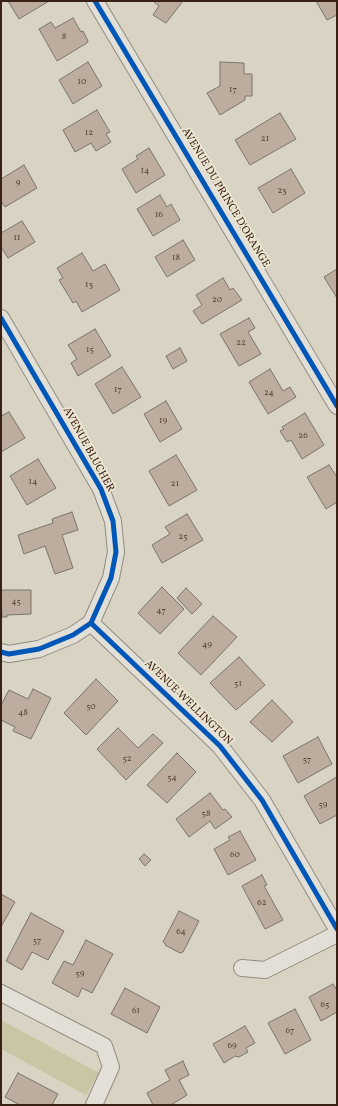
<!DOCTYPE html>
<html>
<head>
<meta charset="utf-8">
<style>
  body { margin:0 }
  #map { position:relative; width:338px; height:1106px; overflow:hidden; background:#d8d3c3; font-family:Vollkorn,serif }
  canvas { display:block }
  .frame { position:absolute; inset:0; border:2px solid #3a2116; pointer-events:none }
</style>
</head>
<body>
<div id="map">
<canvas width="338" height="1106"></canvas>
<div class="frame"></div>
</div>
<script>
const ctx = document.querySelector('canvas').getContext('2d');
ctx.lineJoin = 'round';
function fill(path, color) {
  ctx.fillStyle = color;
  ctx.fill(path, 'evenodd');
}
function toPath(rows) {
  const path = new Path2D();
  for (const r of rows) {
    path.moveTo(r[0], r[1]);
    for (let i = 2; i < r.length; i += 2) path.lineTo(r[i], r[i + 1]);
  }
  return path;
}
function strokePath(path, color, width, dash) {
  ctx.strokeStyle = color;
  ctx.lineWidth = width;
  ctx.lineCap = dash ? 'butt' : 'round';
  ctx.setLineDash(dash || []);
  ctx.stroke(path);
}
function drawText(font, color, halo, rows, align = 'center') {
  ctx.font = font + ' Vollkorn,serif';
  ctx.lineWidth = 3.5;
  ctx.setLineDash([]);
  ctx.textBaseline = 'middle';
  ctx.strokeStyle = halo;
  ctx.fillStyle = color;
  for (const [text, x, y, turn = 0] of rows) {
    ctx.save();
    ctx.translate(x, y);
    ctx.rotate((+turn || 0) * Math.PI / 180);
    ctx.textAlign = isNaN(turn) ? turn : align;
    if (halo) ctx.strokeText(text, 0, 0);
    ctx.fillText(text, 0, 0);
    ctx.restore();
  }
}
fill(toPath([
  [1,1020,99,1073,86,1095,1,1049]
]), '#c8c6a4');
const building = toPath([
  [8,1,49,1,19,19,8,1],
  [153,1,183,1,166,23,153,15,159,6,153,1],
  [316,1,337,1,337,15,327,20,316,1],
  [73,18,81,32,83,31,88,41,87,43,57,61,39,29,51,22,55,28,73,18],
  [88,62,102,86,73,104,59,80,88,62],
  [220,62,244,63,244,74,252,74,252,96,245,96,245,100,220,115,207,93,220,86,220,62],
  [97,110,110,132,106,134,111,142,96,151,91,143,75,152,63,130,97,110],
  [280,113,296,139,250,165,235,140,280,113],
  [149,148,165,175,136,193,122,169,138,159,136,156,149,148],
  [24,165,37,188,5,207,1,201,1,179,24,165],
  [291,169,305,193,273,213,258,188,291,169],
  [160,195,167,207,171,204,180,220,153,236,137,209,160,195],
  [22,221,35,242,8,258,1,247,1,233,22,221],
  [183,240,195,260,167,277,155,257,183,240],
  [82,253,93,271,105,264,120,290,82,312,76,301,73,303,59,280,63,278,57,268,82,253],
  [337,269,337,298,324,277,337,269],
  [223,278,230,290,233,288,242,300,202,324,193,311,202,305,196,295,223,278],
  [249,318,255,328,248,332,261,354,239,366,220,334,249,318],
  [95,329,111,356,78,376,71,363,77,359,68,345,95,329],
  [180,348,187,361,173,369,166,356,180,348],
  [122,367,141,397,113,414,95,384,122,367],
  [270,369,283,391,290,387,296,397,268,414,249,382,270,369],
  [166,401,182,429,160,442,144,414,166,401],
  [9,412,25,438,1,452,1,416,9,412],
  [305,413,324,445,302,459,291,440,287,442,280,431,284,429,282,427,305,413],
  [176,455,197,490,169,506,149,471,176,455],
  [38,459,56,488,27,505,10,476,38,459],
  [329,465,337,477,337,502,326,509,307,477,329,465],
  [72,512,78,530,62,535,73,568,55,574,45,546,24,554,18,535,53,523,52,519,72,512],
  [187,514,203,540,162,563,152,545,170,534,165,527,187,514],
  [162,587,184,609,160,634,138,613,162,587],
  [186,588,202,604,192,614,177,598,186,588],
  [1,590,31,590,31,614,7,615,7,617,2,617,1,590],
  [213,616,237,637,201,675,178,653,213,616],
  [239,657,265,685,236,710,210,683,239,657],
  [96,679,118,701,86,735,64,713,96,679],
  [33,689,51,698,31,739,13,731,15,727,1,720,1,705,9,690,28,699,33,689],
  [272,700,293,722,272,742,250,722,272,700],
  [118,728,138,748,153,734,163,743,126,780,97,749,118,728],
  [318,737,332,764,298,783,283,756,318,737],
  [177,753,196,772,167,803,147,785,177,753],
  [337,777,337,815,320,824,304,796,337,777],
  [210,793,223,810,225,809,232,817,215,829,210,821,189,837,176,819,210,793],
  [240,831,256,860,228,875,214,849,230,840,228,837,240,831],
  [144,854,151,860,145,866,139,859,144,854],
  [262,875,267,885,264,886,283,920,265,929,242,886,262,875],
  [1,894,15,902,1,927,1,894],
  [179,911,199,921,183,952,180,953,165,945,166,944,163,942,179,911],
  [31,913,64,931,48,960,32,952,22,970,6,961,31,913],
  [86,940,113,954,92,993,82,988,78,997,52,983,64,961,73,965,86,940],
  [333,984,337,990,337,1012,321,1021,309,997,333,984],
  [125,988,160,1007,147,1033,111,1014,125,988],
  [295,1009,311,1040,285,1054,268,1023,295,1009],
  [245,1026,255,1043,246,1048,248,1052,239,1057,235,1056,224,1063,213,1044,245,1026],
  [183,1061,189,1075,179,1080,187,1095,171,1105,153,1105,147,1093,170,1080,165,1070,183,1061],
  [18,1073,58,1094,52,1105,20,1105,5,1097,18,1073]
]);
fill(building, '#bcad9f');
strokePath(building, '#7a746a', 1);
const minor = toPath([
  [95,1,337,406],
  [1,318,101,489,113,521,116,552,111,578,91,623],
  [91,623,220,746,262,800,337,929],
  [1,652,9,654,39,649,73,635,91,623],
  [242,968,265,970,337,934],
  [1,993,104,1046,111,1067,94,1105]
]);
strokePath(minor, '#928b81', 18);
strokePath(minor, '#e2dfd7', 16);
strokePath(toPath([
  [95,1,337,406],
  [1,318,101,489,113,521,116,552,111,578,91,623],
  [91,623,220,746,262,800,337,929],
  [1,652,9,654,39,649,73,635,91,623]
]), '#0057b8', 5);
drawText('9px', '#5a4438', null, [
  ["8",64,37],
  ["10",82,82],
  ["17",233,90],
  ["12",89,133],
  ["21",265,139],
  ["14",145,171],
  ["9",18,183],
  ["23",282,191],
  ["16",159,215],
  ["11",17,238],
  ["18",176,258],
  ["13",89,285],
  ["20",217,300],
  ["22",241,343],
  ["15",90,350],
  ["17",118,390],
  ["24",269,393],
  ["19",163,421],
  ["26",303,436],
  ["14",33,482],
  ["21",175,484],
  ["25",183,537],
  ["45",16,602],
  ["47",161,611],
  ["49",207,645],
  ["51",238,684],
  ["50",91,707],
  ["48",23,713],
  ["52",127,759],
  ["57",307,760],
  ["54",172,778],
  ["59",323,805],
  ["58",206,814],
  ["60",235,855],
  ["62",262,903],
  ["64",181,932],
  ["57",37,941],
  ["59",80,974],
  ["65",325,1005],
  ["61",136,1011],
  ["67",290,1031],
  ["69",232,1046]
]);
drawText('11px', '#3a2116', '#ece5d2', [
  ["AVENUE DU PRINCE D'ORANGE",225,198,59],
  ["AVENUE BLUCHER",88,450,61],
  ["AVENUE WELLINGTON",188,703,44]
]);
</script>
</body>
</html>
